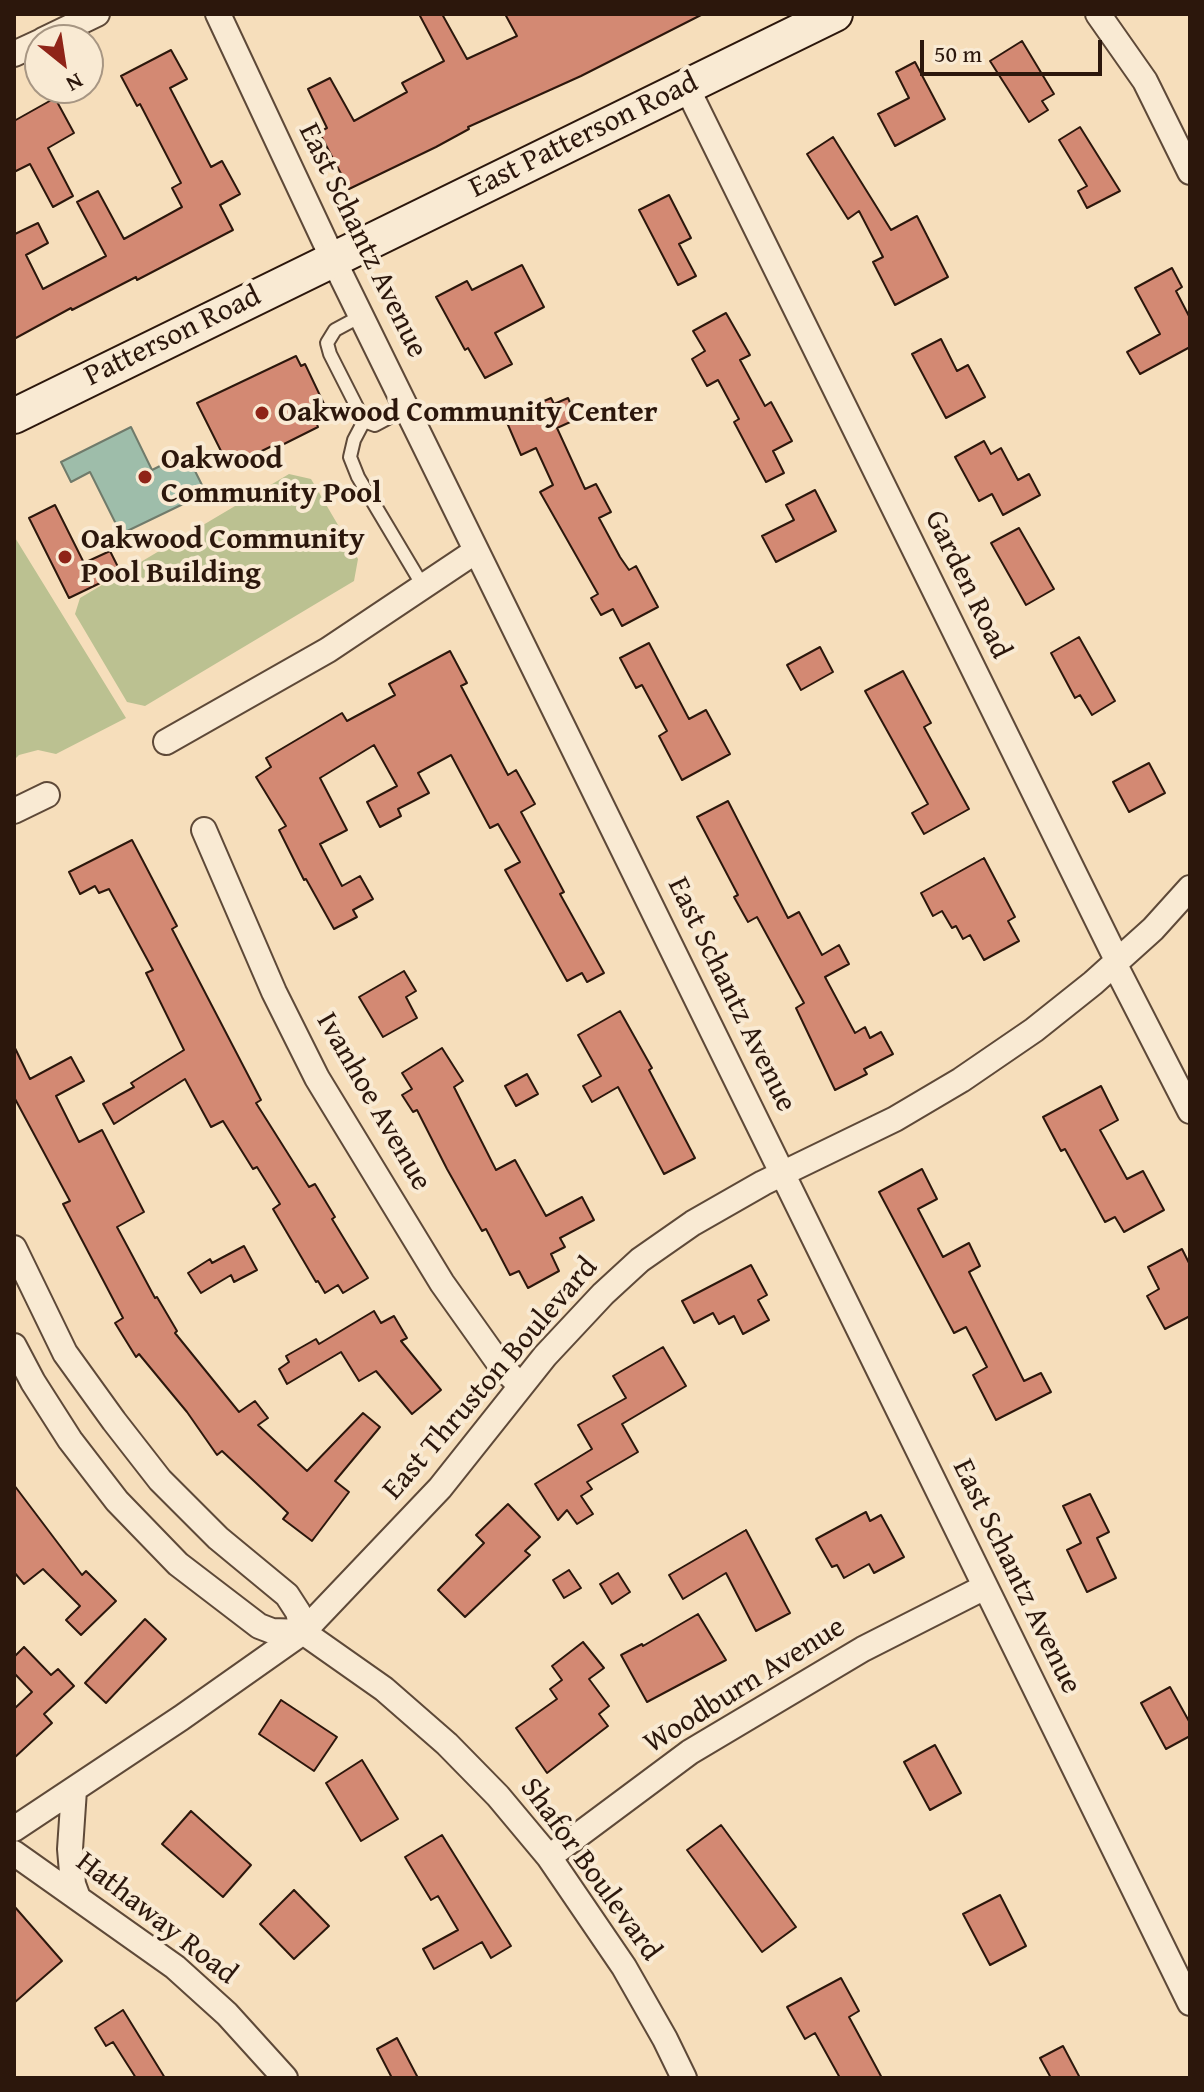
<!DOCTYPE html>
<html>
<head>
<meta charset="utf-8">
<style>
  body { margin:0 }
  #map { position:relative; width:1204px; height:2092px; overflow:hidden; background:#f6debb; font-family:"Gentium Book Plus",serif }
  canvas { display:block }
  .frame { position:absolute; inset:0; border:16px solid #2c170c; pointer-events:none }
  .north { position:absolute; left:24px; top:24px; width:80px; height:80px; box-sizing:border-box; background:#f9ead3; border:2px solid #a79683; border-radius:50%; rotate:150deg; font-size:22px; font-weight:700; line-height:32px; text-align:center; color:#2c170c }
  .north::after { content:''; display:block; margin:auto; width:28px; height:36px; background:#8f2418; clip-path:polygon(50% 0,100% 100%,50% 72%,0 100%) }
  .scale { position:absolute; left:920px; top:40px; width:182px; height:36px; box-sizing:border-box; border:4px solid #2c170c; border-top:0; padding-left:10px; font-size:24px; line-height:28px; white-space:nowrap; color:#2c170c; -webkit-text-stroke:6px #f9ead3; paint-order:stroke }
</style>
</head>
<body>
<div id="map">
<canvas width="1204" height="2092"></canvas>
<div class="frame"></div>
<div class="north">N</div>
<div class="scale">50 m</div>
</div>
<script>
const ctx = document.querySelector('canvas').getContext('2d');
ctx.lineJoin = 'round';
function fill(path, color) {
  ctx.fillStyle = color;
  ctx.fill(path, 'evenodd');
}
function toPath(rows) {
  const path = new Path2D();
  for (const r of rows) {
    path.moveTo(r[0], r[1]);
    for (let i = 2; i < r.length; i += 2) path.lineTo(r[i], r[i + 1]);
  }
  return path;
}
function strokePath(path, color, width, dash) {
  ctx.strokeStyle = color;
  ctx.lineWidth = width;
  ctx.lineCap = dash ? 'butt' : 'round';
  ctx.setLineDash(dash || []);
  ctx.stroke(path);
}
function drawText(font, color, halo, rows, align = 'center') {
  ctx.font = font + ' "Gentium Book Plus",serif';
  ctx.lineWidth = 8;
  ctx.setLineDash([]);
  ctx.textBaseline = 'middle';
  ctx.strokeStyle = halo;
  ctx.fillStyle = color;
  for (const [text, x, y, turn = 0] of rows) {
    ctx.save();
    ctx.translate(x, y);
    ctx.rotate((+turn || 0) * Math.PI / 180);
    ctx.textAlign = isNaN(turn) ? turn : align;
    if (halo) ctx.strokeText(text, 0, 0);
    ctx.fillText(text, 0, 0);
    ctx.restore();
  }
}
fill(toPath([
  [289,474,311,479,358,559,354,581,145,706,127,702,75,614,80,598],
  [14,536,126,718,56,754,38,750,19,755,14,760]
]), '#bbc191');
const water = toPath([
  [131,427,152,470,186,453,206,493,121,534,90,472,71,482,61,462,131,427]
]);
fill(water, '#9ebdaa');
strokePath(water, '#707b6b', 2);
const building = toPath([
  [419,14,442,14,467,59,517,36,505,14,703,14,581,76,468,127,469,129,436,147,349,189,319,132,327,128,308,89,330,78,354,121,407,92,402,83,444,61,419,14],
  [1022,41,1054,94,1042,101,1048,110,1029,122,990,61,1022,41],
  [171,50,187,79,170,88,211,167,222,161,240,194,220,205,233,230,137,280,136,277,72,310,71,308,14,339,14,232,15,234,38,223,48,243,26,255,43,289,106,256,77,202,98,191,124,239,182,207,172,188,181,183,140,104,137,106,121,76,171,50],
  [915,62,945,119,895,146,878,114,909,98,896,72,915,62],
  [55,98,74,133,48,148,73,196,53,207,30,164,14,172,14,121,55,98],
  [1080,127,1120,191,1087,208,1078,191,1087,186,1059,140,1080,127],
  [833,137,891,230,917,216,948,277,895,305,873,262,883,257,859,211,848,219,807,154,833,137],
  [669,195,691,238,679,244,696,276,678,285,639,210,669,195],
  [522,265,544,307,495,333,512,364,485,378,468,348,465,350,436,297,467,281,472,290,522,265],
  [1172,268,1182,287,1176,291,1190,318,1190,347,1140,374,1127,352,1160,334,1135,288,1172,268],
  [726,313,750,355,740,360,765,406,771,402,792,441,773,451,784,473,766,482,734,422,739,419,718,380,707,386,692,359,705,351,693,331,726,313],
  [941,339,957,371,968,365,985,397,946,418,912,354,941,339],
  [296,356,301,366,305,364,325,406,321,408,325,417,316,422,318,427,274,449,272,446,229,467,197,403,296,356],
  [551,398,554,404,568,398,577,419,557,428,585,489,596,484,611,512,599,518,620,557,629,570,636,566,658,607,622,626,613,609,601,615,591,598,598,594,540,492,553,485,536,448,521,455,505,418,551,398],
  [984,441,991,454,1001,448,1018,480,1029,474,1040,495,1003,515,992,494,979,501,955,457,984,441],
  [815,490,836,531,776,562,762,536,794,520,786,505,815,490],
  [55,505,84,563,110,551,121,573,69,598,29,518,55,505],
  [1019,528,1054,589,1026,605,991,543,1019,528],
  [1079,637,1115,701,1092,715,1080,695,1075,698,1051,653,1079,637],
  [649,643,689,719,706,710,730,754,682,780,659,736,667,731,642,685,636,688,620,658,649,643],
  [820,647,833,672,801,690,787,665,820,647],
  [450,651,467,683,461,686,508,775,516,770,535,804,521,812,564,892,560,894,604,973,587,982,582,973,567,981,505,870,520,862,498,824,490,828,451,755,418,773,429,793,398,809,401,816,380,827,367,802,397,786,374,745,320,778,347,830,320,844,342,886,360,876,373,899,353,910,357,917,334,929,306,879,304,880,279,830,286,826,256,777,271,767,266,758,342,713,347,721,395,695,389,684,450,651],
  [903,671,931,723,924,727,969,809,924,834,912,813,928,804,865,691,903,671],
  [1149,763,1165,793,1129,812,1113,782,1149,763],
  [728,801,788,918,799,912,822,955,839,945,849,964,825,977,855,1033,865,1027,870,1038,881,1032,893,1054,864,1069,867,1074,835,1090,796,1008,804,1003,757,917,748,922,734,897,738,895,697,817,728,801],
  [132,840,177,926,172,929,261,1100,256,1103,309,1187,315,1184,335,1217,332,1219,368,1278,343,1293,338,1285,325,1293,318,1281,316,1282,273,1209,280,1204,257,1167,253,1169,223,1121,211,1127,185,1079,114,1124,103,1104,134,1087,131,1083,184,1050,146,973,153,970,109,889,99,893,95,886,80,894,69,872,132,840],
  [984,858,1015,917,1008,921,1019,941,984,960,970,935,963,939,956,926,952,928,942,911,933,916,921,893,984,858],
  [404,971,416,991,406,997,417,1018,383,1037,359,997,404,971],
  [620,1011,652,1068,649,1070,695,1158,664,1174,618,1087,592,1102,583,1086,601,1076,578,1035,620,1011],
  [14,1046,30,1079,71,1057,84,1081,56,1096,79,1142,102,1130,144,1212,117,1227,155,1298,157,1297,177,1331,175,1333,239,1412,255,1401,268,1418,258,1425,307,1471,363,1413,380,1427,335,1481,349,1492,312,1541,283,1519,288,1513,222,1451,217,1455,187,1412,139,1354,136,1357,115,1323,123,1318,63,1204,70,1201,14,1097,14,1046],
  [442,1048,463,1081,454,1087,496,1170,515,1160,546,1216,582,1197,594,1220,560,1238,565,1247,551,1254,559,1271,528,1288,519,1271,510,1275,486,1229,482,1231,447,1169,417,1110,413,1112,402,1095,412,1089,402,1073,442,1048],
  [527,1074,538,1094,516,1106,505,1086,527,1074],
  [1101,1086,1118,1120,1100,1130,1127,1179,1143,1171,1164,1210,1124,1232,1115,1217,1105,1222,1065,1149,1061,1151,1043,1117,1101,1086],
  [922,1169,937,1199,918,1209,943,1257,969,1243,980,1266,969,1272,1024,1381,1041,1373,1051,1392,996,1420,973,1375,987,1367,966,1327,954,1333,879,1192,922,1169],
  [244,1246,257,1270,234,1282,231,1275,201,1293,188,1273,210,1259,212,1263,244,1246],
  [1182,1249,1190,1265,1190,1316,1165,1329,1147,1296,1159,1289,1148,1267,1182,1249],
  [751,1265,767,1295,758,1300,769,1320,743,1334,734,1316,719,1324,713,1313,694,1323,682,1301,751,1265],
  [374,1311,381,1323,394,1316,407,1338,401,1341,441,1390,412,1414,376,1371,359,1381,341,1352,287,1384,279,1369,289,1362,286,1356,316,1339,319,1344,374,1311],
  [663,1347,686,1386,622,1424,638,1452,587,1482,592,1489,581,1496,593,1514,577,1524,567,1510,558,1520,535,1484,592,1449,578,1425,626,1398,613,1376,663,1347],
  [14,1485,82,1575,86,1571,116,1601,81,1635,66,1620,80,1606,43,1569,24,1584,14,1572,14,1485],
  [1090,1494,1109,1532,1097,1538,1116,1578,1087,1592,1067,1550,1081,1543,1063,1506,1090,1494],
  [508,1504,540,1537,525,1551,530,1555,465,1617,438,1590,484,1543,476,1535,508,1504],
  [866,1512,870,1521,881,1515,904,1557,874,1573,869,1564,844,1578,837,1565,832,1567,816,1539,866,1512],
  [746,1530,790,1613,756,1631,726,1573,683,1599,669,1575,746,1530],
  [569,1570,581,1588,564,1598,553,1580,569,1570],
  [618,1573,630,1592,612,1604,600,1584,618,1573],
  [698,1614,726,1660,647,1702,621,1655,642,1644,643,1646,698,1614],
  [145,1619,166,1639,106,1703,85,1683,145,1619],
  [583,1642,604,1668,589,1679,609,1706,599,1714,608,1726,547,1773,516,1728,557,1699,550,1689,562,1680,552,1666,583,1642],
  [24,1647,51,1675,58,1669,74,1686,44,1714,52,1723,14,1758,14,1709,32,1692,14,1673,14,1657,24,1647],
  [1170,1687,1190,1723,1190,1736,1166,1749,1141,1703,1170,1687],
  [281,1700,337,1737,314,1771,259,1734,281,1700],
  [935,1745,961,1793,930,1810,904,1762,935,1745],
  [362,1760,398,1819,361,1841,326,1783,362,1760],
  [191,1811,251,1865,223,1897,162,1844,191,1811],
  [721,1825,796,1927,762,1952,687,1850,721,1825],
  [442,1835,511,1946,491,1958,482,1942,434,1969,423,1949,458,1930,438,1896,431,1900,405,1857,442,1835],
  [294,1890,329,1926,294,1959,260,1924,294,1890],
  [1000,1895,1026,1946,990,1965,963,1914,1000,1895],
  [14,1906,62,1961,14,2003,14,1906],
  [841,1978,859,2011,849,2017,882,2078,840,2078,815,2033,805,2039,787,2007,841,1978],
  [123,2010,165,2078,136,2078,113,2042,106,2046,95,2028,123,2010],
  [397,2038,418,2078,392,2078,377,2049,397,2038],
  [1063,2046,1080,2078,1051,2078,1040,2058,1063,2046]
]);
fill(building, '#d38973');
strokePath(building, '#2c170c', 2);
const lane = toPath([
  [361,316,335,330,327,343,330,354,364,421,375,425,407,408],
  [364,421,354,440,350,457,358,477,423,586]
]);
const street = toPath([
  [218,14,333,259,1190,2003],
  [1098,14,1145,81,1190,172],
  [43,40,97,14],
  [14,54,40,42],
  [686,86,1115,956,1115,965,1190,1111],
  [166,742,328,650,476,551],
  [14,811,47,795],
  [204,830,274,992,317,1078,442,1283,501,1366,521,1386],
  [14,1248,65,1353,114,1421,160,1480,218,1538,287,1595,298,1612,303,1632],
  [14,1346,33,1382,70,1440,117,1501,178,1564,259,1626,272,1631,303,1632,384,1689,447,1744,498,1796,549,1857,624,1967,665,2039,684,2078],
  [74,1790,70,1849,73,1884,77,1895],
  [14,1829,181,1718,303,1632,440,1488,545,1356,603,1294,640,1260,693,1223,763,1183,895,1119,961,1080,1034,1030,1093,983,1153,929,1190,888],
  [14,1853,175,1967,227,2014,285,2078],
  [549,1857,690,1752,863,1649,985,1587]
]);
const secondary = toPath([
  [14,416,835,14]
]);
strokePath(lane, '#5e4938', 16);
strokePath(street, '#5e4938', 28);
strokePath(secondary, '#2c170c', 38);
strokePath(lane, '#f9ead3', 12);
strokePath(street, '#f9ead3', 24);
strokePath(secondary, '#f9ead3', 34);
for (const [x, y, r, color] of [
  [262,413,8,"#8f2418"],
  [145,477,8,"#8f2418"],
  [65,557,8,"#8f2418"]
]) {
  const dot = new Path2D();
  dot.arc(x, y, r, 0, 2 * Math.PI);
  ctx.fillStyle = color;
  ctx.fill(dot);
  strokePath(dot, '#f9ead3', 3);
}
drawText('30px', '#2c170c', '#f9ead3', [
  ["East Patterson Road",584,136,-26],
  ["East Schantz Avenue",362,241,64],
  ["Patterson Road",173,337,-26],
  ["Garden Road",967,585,64],
  ["East Schantz Avenue",731,995,64],
  ["Ivanhoe Avenue",373,1102,60],
  ["East Thruston Boulevard",491,1379,-49],
  ["East Schantz Avenue",1016,1577,64],
  ["Woodburn Avenue",745,1686,-32],
  ["Shafor Boulevard",590,1870,54],
  ["Hathaway Road",156,1919,38]
]);
drawText('bold 30px', '#2c170c', '#f9ead3', [
  ["Oakwood Community Center",278,413],
  ["Oakwood",161,460],
  ["Community Pool",161,494],
  ["Oakwood Community",81,540],
  ["Pool Building",81,574]
], 'left');
</script>
</body>
</html>
